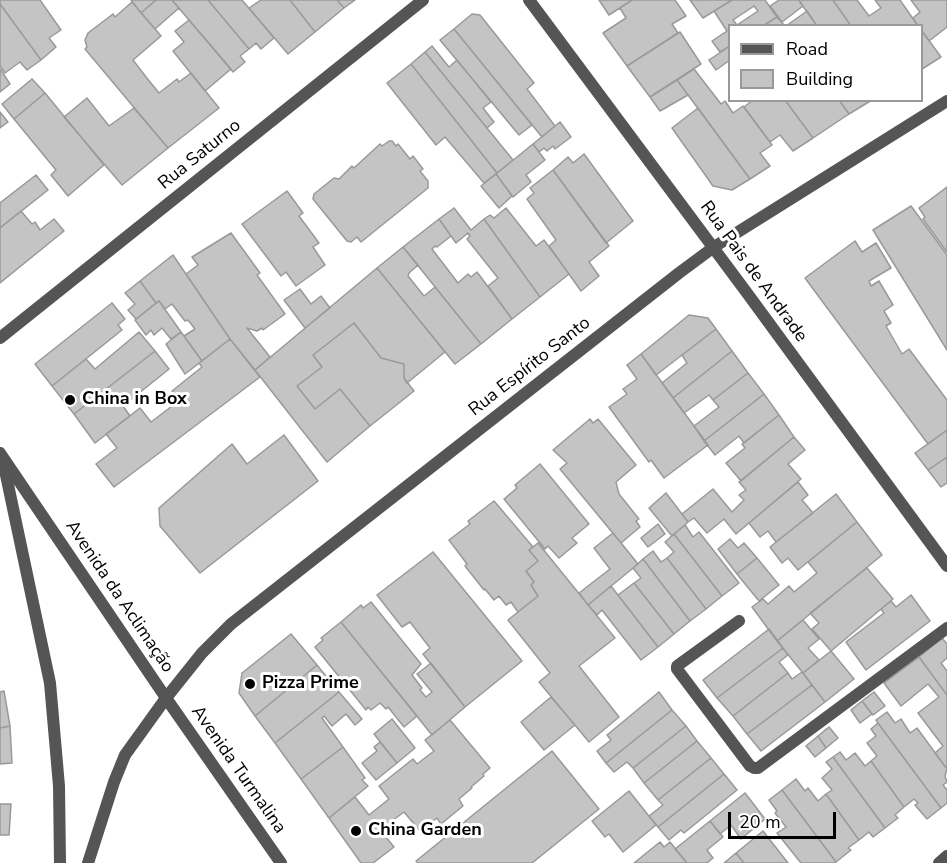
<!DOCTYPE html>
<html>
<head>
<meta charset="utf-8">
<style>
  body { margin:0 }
  #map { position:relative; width:947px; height:863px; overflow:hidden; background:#fff; font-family:"Nunito Sans",sans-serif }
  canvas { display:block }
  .legend { position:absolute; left:728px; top:24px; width:195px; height:78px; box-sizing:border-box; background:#fff; border:2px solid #999; margin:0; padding:8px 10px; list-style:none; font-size:18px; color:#000 }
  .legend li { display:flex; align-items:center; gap:12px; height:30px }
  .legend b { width:30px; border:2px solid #999 }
  .scale { position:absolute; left:728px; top:812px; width:108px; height:27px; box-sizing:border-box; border:3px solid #000; border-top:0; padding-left:8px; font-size:18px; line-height:21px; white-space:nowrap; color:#000; -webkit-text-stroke:4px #fff; paint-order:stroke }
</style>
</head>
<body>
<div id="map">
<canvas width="947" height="863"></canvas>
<ul class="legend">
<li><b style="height:8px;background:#555"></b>Road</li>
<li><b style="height:16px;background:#c4c4c4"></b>Building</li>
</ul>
<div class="scale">20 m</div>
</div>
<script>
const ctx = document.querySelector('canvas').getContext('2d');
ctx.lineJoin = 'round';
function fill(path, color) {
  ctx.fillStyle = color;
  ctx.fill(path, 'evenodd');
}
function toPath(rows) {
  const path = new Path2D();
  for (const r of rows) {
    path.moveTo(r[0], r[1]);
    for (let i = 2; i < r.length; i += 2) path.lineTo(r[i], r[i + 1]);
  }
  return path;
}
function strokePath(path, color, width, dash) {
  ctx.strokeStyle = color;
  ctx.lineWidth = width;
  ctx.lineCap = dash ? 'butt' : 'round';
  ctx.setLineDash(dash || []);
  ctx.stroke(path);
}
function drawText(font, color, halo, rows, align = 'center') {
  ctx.font = font + ' "Nunito Sans",sans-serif';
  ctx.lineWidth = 6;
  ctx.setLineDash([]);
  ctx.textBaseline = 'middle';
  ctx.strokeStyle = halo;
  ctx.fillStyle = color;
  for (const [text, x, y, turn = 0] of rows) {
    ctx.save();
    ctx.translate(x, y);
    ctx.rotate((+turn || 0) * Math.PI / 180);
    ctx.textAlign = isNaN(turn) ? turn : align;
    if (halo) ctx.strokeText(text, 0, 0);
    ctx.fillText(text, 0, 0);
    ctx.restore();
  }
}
const building = toPath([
  [0,0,40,0,61,30,49,38,56,47,41,60,0,4,0,0],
  [131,0,156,0,141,13,131,0],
  [156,0,172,0,179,8,155,29,141,13,156,0],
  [172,0,208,0,249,49,240,56,245,62,233,72,172,0],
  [208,0,242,0,274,38,261,49,256,43,249,49,208,0],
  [261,0,290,0,315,32,288,54,249,8,261,0],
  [290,0,337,0,344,8,315,32,290,0],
  [337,0,355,0,344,8,337,0],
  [599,0,632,0,609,15,599,0],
  [632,0,675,0,686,16,672,24,678,33,627,66,603,33,626,18,620,8,632,0],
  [690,0,732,0,703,18,690,0],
  [732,0,765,0,777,17,763,26,730,26,730,46,720,52,712,41,727,31,714,11,732,0],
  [754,6,758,11,737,25,733,20,754,6],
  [779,0,799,0,803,6,782,22,770,6,779,0],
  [802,0,833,0,851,26,817,26,800,2,802,0],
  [833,0,857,0,869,16,881,8,875,0,900,0,918,26,851,26,833,0],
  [911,0,947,0,947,27,929,41,922,31,922,26,918,26,913,18,920,12,911,0],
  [132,2,161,36,133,60,146,77,159,93,177,79,179,82,191,73,219,108,168,148,85,49,87,47,85,40,88,33,113,14,115,17,132,2],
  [0,4,41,60,27,70,20,62,5,73,0,66,0,4],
  [807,11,817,26,786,26,807,11],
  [472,14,480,15,534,83,527,89,555,126,542,137,454,29,472,14],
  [777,17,785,26,763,26,777,17],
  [189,20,231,69,205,91,173,51,184,42,175,31,189,20],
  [454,29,532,125,519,135,440,40,454,29],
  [922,31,941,57,922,69,922,31],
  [680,32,701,64,650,97,627,66,680,32],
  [432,46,449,67,457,60,491,102,483,108,494,122,487,128,425,52,432,46],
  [730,46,730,60,716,70,709,60,730,46],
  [425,52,513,160,497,173,411,64,425,52],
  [411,64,497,173,484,183,445,137,436,145,387,83,411,64],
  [0,69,10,84,0,92,0,69],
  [694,69,721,104,725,101,733,113,743,106,772,145,760,153,770,166,750,179,677,80,694,69],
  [32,79,45,93,14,119,2,104,32,79],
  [677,80,688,95,660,111,650,97,677,80],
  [45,93,104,165,68,196,51,175,56,170,14,119,45,93],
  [87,98,109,126,134,108,168,148,122,185,64,117,87,98],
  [753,100,785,100,813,138,793,151,780,135,770,142,744,107,753,100],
  [785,100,839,100,849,114,813,138,785,100],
  [839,100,872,100,849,114,839,100],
  [698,108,750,179,732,190,713,186,672,128,698,108],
  [0,112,8,122,0,128,0,112],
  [560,122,571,137,555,149,553,146,547,151,544,148,539,152,533,144,560,122],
  [389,141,392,141,396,146,398,144,410,159,413,156,423,169,420,171,428,181,428,188,361,242,357,237,351,242,347,241,313,199,314,194,334,178,339,179,352,166,354,168,380,144,382,146,389,141],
  [533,144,545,160,526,175,531,182,513,197,496,174,533,144],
  [584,154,633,221,606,243,553,170,568,157,573,163,584,154],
  [553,170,609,246,589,262,599,276,581,291,549,246,556,240,527,199,534,193,530,188,553,170],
  [496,174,512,196,499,208,481,186,496,174],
  [36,175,48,190,0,228,0,203,36,175],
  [947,187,947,252,923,219,925,217,919,208,947,187],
  [287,191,303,213,299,216,319,243,313,247,325,265,296,286,286,272,281,276,242,224,287,191],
  [911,206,947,255,947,350,873,230,911,206],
  [454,208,471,230,484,219,540,297,512,319,488,286,498,278,467,239,470,236,468,233,456,243,439,219,454,208],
  [506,208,536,246,544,240,569,274,540,297,484,219,490,215,494,218,506,208],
  [21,211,32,224,35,222,40,230,54,219,64,231,0,283,0,228,21,211],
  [439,219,451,236,437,247,435,246,432,249,458,283,468,274,471,277,477,272,512,319,481,344,403,247,439,219],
  [231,233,260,273,257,275,285,314,263,330,262,328,257,331,247,328,270,357,255,370,230,339,186,274,198,265,192,257,231,233],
  [855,241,862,252,876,243,891,268,869,281,871,286,879,281,893,305,884,311,891,323,886,326,902,354,909,349,947,400,947,430,928,444,805,278,855,241],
  [403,247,418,265,409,273,408,276,424,296,435,287,481,344,455,364,377,268,403,247],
  [173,255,230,339,202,361,184,336,195,329,188,320,185,321,172,304,165,309,159,301,156,303,140,281,173,255],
  [377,268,445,352,407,383,404,378,404,364,381,358,354,323,313,355,322,367,297,386,315,409,340,389,370,426,327,462,255,370,377,268],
  [140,281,156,303,136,319,128,310,135,304,125,293,140,281],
  [300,289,311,304,321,296,330,308,305,328,284,300,300,289],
  [159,301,181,332,171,339,162,328,154,335,151,330,146,335,135,320,159,301],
  [112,303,125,319,118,325,122,330,52,386,35,364,112,303],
  [689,315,708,318,716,329,656,375,641,354,689,315],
  [354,323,381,358,404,364,404,378,414,391,370,426,340,389,315,409,297,386,322,367,313,355,354,323],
  [716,329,732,351,673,398,662,383,687,363,682,355,716,329],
  [139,332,155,351,74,414,52,386,86,359,95,369,139,332],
  [181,332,202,361,185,374,166,344,181,332],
  [230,339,260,377,114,487,96,464,117,448,106,434,140,408,151,422,180,400,172,391,202,367,199,363,230,339],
  [155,351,169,369,123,406,130,416,95,443,74,414,155,351],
  [732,351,748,373,713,400,709,395,684,413,673,398,732,351],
  [641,354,708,445,664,478,651,460,649,462,609,407,627,394,623,389,637,379,627,365,641,354],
  [748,373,764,394,704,441,694,426,719,407,713,400,748,373],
  [764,394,779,415,744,443,739,436,715,455,704,441,764,394],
  [779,415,794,437,741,481,726,463,745,448,742,444,779,415],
  [590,419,593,423,598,419,636,465,616,482,619,494,639,519,636,521,640,527,621,543,560,469,567,463,553,450,590,419],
  [947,430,947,457,928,470,915,453,947,430],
  [284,435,318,481,200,573,160,526,159,508,232,444,247,464,284,435],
  [794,437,805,450,788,464,801,479,736,534,724,519,707,533,694,518,688,522,682,514,713,489,732,512,744,500,739,495,746,490,739,482,794,437],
  [947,457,947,483,941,487,928,470,947,457],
  [540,464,589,524,572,538,577,543,559,558,548,546,545,549,504,499,517,488,515,485,540,464],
  [798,482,808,495,802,500,813,513,776,542,768,531,760,537,749,523,798,482],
  [666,493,688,522,672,536,649,508,666,493],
  [836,494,857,522,798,570,788,558,782,563,770,547,836,494],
  [494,501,533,547,529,550,538,561,526,571,534,582,531,585,538,596,518,612,511,602,506,605,499,596,494,600,485,589,484,590,465,566,467,564,449,540,470,524,468,521,494,501],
  [857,522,882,555,777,641,752,607,763,599,768,604,789,586,794,592,817,573,808,562,857,522],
  [658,524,665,534,648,547,641,538,658,524],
  [685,525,693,537,699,532,739,583,722,596,674,534,685,525],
  [613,533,638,564,588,605,579,593,610,569,594,548,613,533],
  [674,534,722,596,706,609,667,558,674,552,665,542,674,534],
  [730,539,738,548,744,543,757,558,737,574,718,549,730,539],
  [538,543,615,638,579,666,619,717,589,742,539,682,550,673,508,620,538,596,531,585,534,582,526,571,538,561,529,550,538,543],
  [653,551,661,562,667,558,706,609,690,621,643,559,653,551],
  [433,552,522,661,465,707,423,654,430,648,410,622,402,627,377,595,433,552],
  [757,558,779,585,759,601,737,574,757,558],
  [643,559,690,621,674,634,634,583,641,578,633,568,643,559],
  [867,568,893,599,831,651,812,629,819,623,810,613,867,568],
  [634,583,674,634,658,647,618,595,634,583],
  [611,586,658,647,641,660,602,610,597,615,588,605,611,586],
  [911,595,930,621,866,670,846,642,884,613,881,609,891,601,896,607,911,595],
  [371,602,421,664,412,675,422,688,420,690,426,697,432,692,417,674,431,663,465,707,432,735,341,622,361,605,363,608,371,602],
  [803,620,819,639,808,648,819,660,803,673,777,641,803,620],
  [341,622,417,716,404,727,388,707,386,709,380,703,371,710,368,707,366,710,315,647,323,640,321,638,341,622],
  [769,629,783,648,717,698,703,680,769,629],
  [291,634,317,665,255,716,239,693,242,673,291,634],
  [942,638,947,644,947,658,941,663,947,671,947,695,919,657,942,638],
  [783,648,788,655,779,662,788,673,733,716,717,698,783,648],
  [831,651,854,679,825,702,803,673,831,651],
  [919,657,947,695,947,769,935,753,943,746,918,713,939,697,928,684,901,706,884,683,919,657],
  [317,665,339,692,275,743,255,716,317,665],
  [802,672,812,685,747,734,733,716,788,673,792,679,802,672],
  [812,685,825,702,761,751,747,734,812,685],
  [4,691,10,726,0,728,0,692,4,691],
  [339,692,362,719,355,725,346,714,332,726,324,716,322,718,343,747,301,779,275,743,339,692],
  [659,692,672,710,606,763,597,751,611,740,607,735,659,692],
  [874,692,885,706,873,715,862,701,874,692],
  [551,697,575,725,544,750,521,722,551,697],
  [862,701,872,714,860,723,851,710,862,701],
  [672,710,686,726,633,768,627,762,614,772,606,763,672,710],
  [887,712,895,723,901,719,910,733,917,728,947,769,945,776,947,782,943,785,947,790,947,803,941,808,878,723,876,720,887,712],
  [392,719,415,748,397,763,374,734,392,719],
  [450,720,490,768,483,774,484,776,471,787,472,788,459,799,463,806,441,824,437,818,420,831,404,812,380,830,394,847,373,863,361,863,329,818,355,797,369,815,389,799,379,786,413,759,417,764,434,751,425,740,450,720],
  [878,723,941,808,927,819,915,805,918,803,914,799,904,807,871,761,877,756,867,743,876,736,871,729,878,723],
  [10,726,12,763,0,764,0,728,10,726],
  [686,726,697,741,644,783,633,768,686,726],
  [829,727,838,738,826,748,818,736,829,727],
  [818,736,826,748,815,757,806,746,818,736],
  [697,741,711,758,658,800,644,783,697,741],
  [380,742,397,763,376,780,362,763,377,751,374,747,380,742],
  [343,747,365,778,362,780,368,786,329,818,301,779,343,747],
  [552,751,599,809,532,863,418,863,416,861,552,751],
  [840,752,846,760,855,753,865,766,871,761,904,807,895,815,898,818,885,828,833,757,840,752],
  [833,757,885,828,873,837,869,832,859,840,826,794,832,790,822,778,832,769,826,762,833,757],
  [711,758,724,774,658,827,649,816,663,805,658,800,711,758],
  [724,774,737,790,684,833,681,830,669,840,658,827,724,774],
  [796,779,805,791,808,788,818,801,826,794,859,840,848,848,851,850,836,862,782,790,796,779],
  [782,790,836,862,835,863,801,863,777,833,786,827,775,813,777,811,769,800,782,790],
  [629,791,656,825,623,852,609,834,605,837,592,821,629,791],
  [745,793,765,819,741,839,731,825,720,834,710,821,745,793],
  [0,804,11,804,9,835,0,835,0,804],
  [710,821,723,837,707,850,713,858,707,863,687,863,675,849,710,821],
  [763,831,788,863,744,863,736,853,763,831],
  [660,842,664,847,670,842,687,863,634,863,660,842],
  [736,853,744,863,724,863,736,853]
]);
fill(building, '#c4c4c4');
strokePath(building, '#999', 1.5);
strokePath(toPath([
  [529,0,747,293,947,566],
  [0,338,423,0],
  [739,621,677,666,677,669,750,766,754,768,758,768,947,628],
  [281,863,166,698,202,653,231,624,679,273,714,247,947,101],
  [939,863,947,856]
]), '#555', 12);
strokePath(toPath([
  [0,453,166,698,125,755,114,782,88,863],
  [3,461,50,683,59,786,60,863]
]), '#555', 12);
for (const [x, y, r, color] of [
  [70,400,6,"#000"],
  [250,684,6,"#000"],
  [356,831,6,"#000"]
]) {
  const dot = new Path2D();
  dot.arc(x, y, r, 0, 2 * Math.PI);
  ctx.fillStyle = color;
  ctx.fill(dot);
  strokePath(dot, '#fff', 2);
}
drawText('18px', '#000', '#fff', [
  ["Rua Saturno",200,155,-39],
  ["Rua Pais de Andrade",753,272,54],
  ["Rua Espírito Santo",530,367,-38],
  ["Avenida da Aclimação",119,597,56],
  ["Avenida Turmalina",238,770,55]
]);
drawText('bold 18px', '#000', '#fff', [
  ["China in Box",82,400],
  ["Pizza Prime",262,684],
  ["China Garden",368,831]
], 'left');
</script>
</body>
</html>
